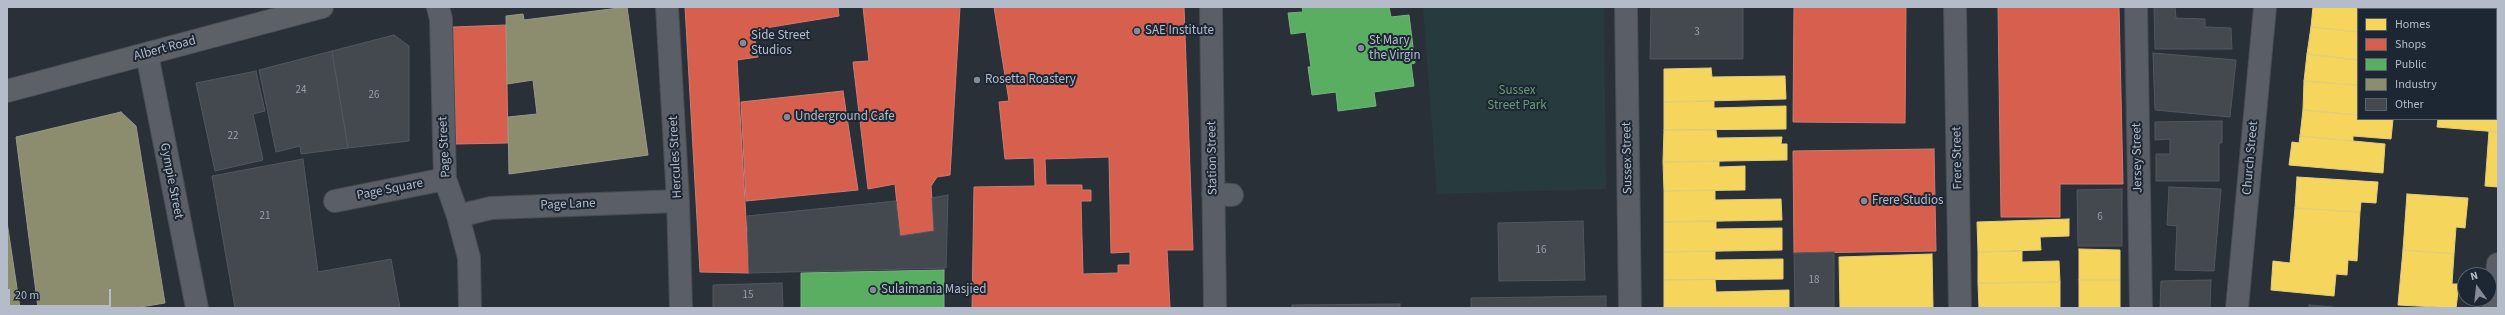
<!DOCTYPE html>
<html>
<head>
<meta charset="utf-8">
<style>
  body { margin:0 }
  #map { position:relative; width:2505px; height:315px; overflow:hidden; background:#2a3038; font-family:"Source Sans 3",sans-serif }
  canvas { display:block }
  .frame { position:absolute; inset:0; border:8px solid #b4bcc9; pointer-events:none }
  .legend { position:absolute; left:2357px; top:8px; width:140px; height:112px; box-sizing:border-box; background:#1d2633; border:1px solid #59626f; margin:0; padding:5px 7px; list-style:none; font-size:12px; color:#b4bcc9 }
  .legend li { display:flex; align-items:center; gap:8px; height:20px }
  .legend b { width:20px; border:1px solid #59626f }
  .north { position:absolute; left:2457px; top:267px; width:40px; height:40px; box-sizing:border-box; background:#1d2633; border:1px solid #59626f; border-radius:50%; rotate:345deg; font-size:11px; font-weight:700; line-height:16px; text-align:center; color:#b4bcc9 }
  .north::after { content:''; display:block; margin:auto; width:14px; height:18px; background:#848b96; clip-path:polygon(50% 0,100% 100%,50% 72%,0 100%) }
  .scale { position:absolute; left:8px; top:289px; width:103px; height:18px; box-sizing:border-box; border:2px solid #b4bcc9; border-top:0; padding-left:5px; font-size:12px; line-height:14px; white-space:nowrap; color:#b4bcc9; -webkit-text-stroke:3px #1d2633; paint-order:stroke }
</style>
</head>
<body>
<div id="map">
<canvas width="2505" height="315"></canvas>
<div class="frame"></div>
<ul class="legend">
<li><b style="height:11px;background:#f6d55c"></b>Homes</li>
<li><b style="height:11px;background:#d6604d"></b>Shops</li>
<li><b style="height:11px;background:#5aae61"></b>Public</li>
<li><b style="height:11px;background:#8c8c6e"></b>Industry</li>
<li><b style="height:11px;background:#444950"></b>Other</li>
</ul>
<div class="north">N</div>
<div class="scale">20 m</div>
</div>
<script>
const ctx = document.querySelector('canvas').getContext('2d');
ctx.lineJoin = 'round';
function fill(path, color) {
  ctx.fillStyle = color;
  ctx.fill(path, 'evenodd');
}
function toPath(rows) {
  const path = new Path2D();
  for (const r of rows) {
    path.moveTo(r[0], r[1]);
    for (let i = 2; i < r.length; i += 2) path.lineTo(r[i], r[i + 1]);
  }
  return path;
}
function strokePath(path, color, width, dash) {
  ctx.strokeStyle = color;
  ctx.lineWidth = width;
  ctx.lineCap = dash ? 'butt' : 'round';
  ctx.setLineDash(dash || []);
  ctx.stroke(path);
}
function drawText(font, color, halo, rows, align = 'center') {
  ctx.font = font + ' "Source Sans 3",sans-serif';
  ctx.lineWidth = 4;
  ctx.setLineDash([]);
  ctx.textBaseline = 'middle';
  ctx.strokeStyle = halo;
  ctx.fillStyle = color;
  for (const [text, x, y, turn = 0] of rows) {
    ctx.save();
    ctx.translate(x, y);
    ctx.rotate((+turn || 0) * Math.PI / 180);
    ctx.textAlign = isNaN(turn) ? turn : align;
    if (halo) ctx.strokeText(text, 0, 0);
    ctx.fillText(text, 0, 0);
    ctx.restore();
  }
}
fill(toPath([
  [1423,7,1604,7,1606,189,1437,194]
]), '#273a3e');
const homes = toPath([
  [2313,7,2365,7,2365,9,2358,9,2358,32,2311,27,2313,7],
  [2475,7,2498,7,2498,14,2496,14,2496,9,2475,9,2475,7],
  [2496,21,2498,21,2498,46,2496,46,2496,21],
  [2311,27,2358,32,2358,60,2307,54,2311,27],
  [2496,46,2498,46,2498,77,2496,77,2496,46],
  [2307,54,2358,60,2357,85,2304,81,2307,54],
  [1711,68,1712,77,1785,76,1786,99,1664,102,1664,69,1711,68],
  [2496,77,2498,77,2498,132,2437,127,2438,119,2496,119,2496,77],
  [2304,81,2357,85,2358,115,2303,110,2304,81],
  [1714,101,1714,108,1786,106,1786,129,1664,130,1664,102,1714,101],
  [2303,110,2358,115,2358,119,2393,119,2391,139,2353,136,2353,141,2300,136,2303,110],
  [1664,130,1716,130,1717,138,1782,137,1781,144,1787,144,1787,160,1663,162,1664,130],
  [2489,131,2498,132,2498,187,2485,186,2489,131],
  [2300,136,2385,144,2383,173,2289,165,2292,142,2299,143,2300,136],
  [1719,161,1719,167,1745,166,1745,190,1664,191,1663,162,1719,161],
  [2297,177,2378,182,2376,203,2361,202,2360,212,2295,208,2297,177],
  [1715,190,1715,200,1781,199,1782,220,1664,222,1664,191,1715,190],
  [2407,194,2468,198,2465,228,2456,227,2454,254,2403,250,2407,194],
  [2295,208,2360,212,2357,261,2348,260,2347,275,2336,274,2334,296,2271,290,2273,261,2290,263,2295,208],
  [2069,219,2069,236,2040,237,2041,250,1978,252,1977,222,2069,219],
  [1716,221,1716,229,1782,228,1782,250,1664,252,1664,222,1716,221],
  [2079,249,2120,250,2120,280,2079,280,2079,249],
  [2403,250,2454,254,2452,284,2459,284,2456,308,2398,305,2403,250],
  [1715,251,1715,260,1783,259,1783,279,1664,280,1664,252,1715,251],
  [2022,251,2022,262,2059,261,2060,282,1978,283,1978,252,2022,251],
  [1932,254,1933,308,1840,308,1839,257,1932,254],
  [1715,279,1716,292,1789,290,1789,308,1664,308,1664,280,1715,279],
  [2079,280,2120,280,2120,308,2079,308,2079,280],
  [2060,282,2060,308,1979,308,1978,283,2060,282]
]);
fill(homes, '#f6d55c');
strokePath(homes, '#e2ce7d', 1);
const shops = toPath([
  [685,7,838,7,839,16,753,30,758,57,737,60,749,273,700,272,685,7],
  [863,7,960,7,950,175,937,177,931,186,934,231,900,236,895,184,868,189,853,62,869,61,863,7],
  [994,7,1184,7,1193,250,1167,250,1170,308,972,308,974,187,1035,186,1034,158,1005,159,999,102,1009,101,994,7],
  [1109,157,1111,253,1130,252,1130,265,1118,265,1118,273,1083,274,1081,201,1091,201,1091,190,1082,190,1082,185,1046,185,1045,159,1109,157],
  [1794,7,1906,7,1905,123,1793,122,1794,7],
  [1998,7,2119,7,2123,184,2060,184,2060,217,2001,217,1998,7],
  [506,25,508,143,456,144,453,27,506,25],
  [843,91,858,190,746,201,741,102,843,91],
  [1934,149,1936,251,1794,253,1793,151,1934,149]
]);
fill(shops, '#d6604d');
strokePath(shops, '#cc7c72', 1);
const public = toPath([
  [1302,7,1389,7,1391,17,1409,15,1415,63,1411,64,1414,86,1374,92,1376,106,1338,111,1336,92,1312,95,1308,67,1311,67,1306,32,1291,34,1288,13,1303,12,1302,7],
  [944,270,944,308,801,308,801,273,944,270]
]);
fill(public, '#5aae61');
strokePath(public, '#75b280', 1);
const industry = toPath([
  [627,7,648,155,509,174,508,117,537,114,533,80,507,84,506,16,523,14,524,20,627,7],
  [121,112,136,126,165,303,134,308,38,308,16,137,121,112],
  [7,222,20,308,7,308,7,222]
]);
fill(industry, '#8c8c6e');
strokePath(industry, '#989a89', 1);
const building = toPath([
  [1651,7,1743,7,1743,59,1650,59,1651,7],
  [2154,7,2175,7,2176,18,2205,19,2205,27,2231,28,2232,49,2155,49,2154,7],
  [394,35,409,46,409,141,348,148,332,51,394,35],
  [332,51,348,148,301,154,300,146,276,152,259,70,332,51],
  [2153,53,2236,60,2230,117,2155,110,2153,53],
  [256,71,265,111,253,114,263,160,215,171,196,83,256,71],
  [2222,121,2222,143,2219,143,2219,181,2156,181,2156,154,2170,154,2170,139,2155,140,2155,122,2222,121],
  [303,159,318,272,391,259,400,308,235,308,212,176,303,159],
  [2169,187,2221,189,2214,271,2175,270,2177,226,2167,225,2169,187],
  [2122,189,2122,246,2078,246,2077,190,2122,189],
  [948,195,946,268,749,273,747,216,896,201,900,236,934,231,932,198,948,195],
  [1583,221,1585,280,1499,281,1498,223,1583,221],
  [1834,252,1834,308,1795,308,1794,253,1834,252],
  [2211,280,2210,308,2160,308,2161,281,2211,280],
  [782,283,783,308,713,308,713,285,782,283],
  [1606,296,1606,308,1471,308,1471,298,1606,296],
  [1400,304,1400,308,1292,308,1292,305,1400,304],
  [2309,305,2343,308,2309,308,2309,305]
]);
fill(building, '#444950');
strokePath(building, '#52575f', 1);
const minor = toPath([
  [438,7,441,19,445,179,458,216,469,258,470,308],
  [667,7,678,201,681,308],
  [1211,7,1215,308],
  [1626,7,1630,308],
  [1955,7,1960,308],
  [2136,7,2141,308],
  [147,54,197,308],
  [1213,194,1232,195],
  [335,201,445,179],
  [458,216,491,208,678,201],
  [2237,308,2265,7],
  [2494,308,2498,264]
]);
const major = toPath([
  [7,91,322,7]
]);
strokePath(minor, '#484c53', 24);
strokePath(major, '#484c55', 24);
strokePath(minor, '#5a5e66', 22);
strokePath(major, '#5c6168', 22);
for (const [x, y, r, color] of [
  [1137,31,4,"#848b96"],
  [743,43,4,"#848b96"],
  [1361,48,4,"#848b96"],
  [977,80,4,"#848b96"],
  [787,117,4,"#848b96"],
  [1864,201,4,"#848b96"],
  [873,290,4,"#848b96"]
]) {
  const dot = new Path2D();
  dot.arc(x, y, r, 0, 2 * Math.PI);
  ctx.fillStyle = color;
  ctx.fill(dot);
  strokePath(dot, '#1d2633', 1.5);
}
drawText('11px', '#989fab', null, [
  ["3",1697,33],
  ["24",301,91],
  ["26",374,96],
  ["22",233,137],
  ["21",265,217],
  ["6",2100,218],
  ["16",1541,251],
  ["18",1814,281],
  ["15",748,296]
]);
drawText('13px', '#b4bcc9', '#1d2633', [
  ["SAE Institute",1145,31],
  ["Side Street",751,36],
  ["Studios",751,51],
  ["St Mary",1369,41],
  ["the Virgin",1369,56],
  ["Rosetta Roastery",985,80],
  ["Underground Cafe",795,117],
  ["Frere Studios",1872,201],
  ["Sulaimania Masjied",881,290]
], 'left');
drawText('13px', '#b4bcc9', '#1d2633', [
  ["Albert Road",165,49,-15],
  ["Page Street",445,147,-93],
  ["Hercules Street",676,157,-93],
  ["Station Street",1213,158,-91],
  ["Sussex Street",1628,158,-91],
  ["Frere Street",1958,158,-91],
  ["Jersey Street",2138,158,-91],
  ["Church Street",2251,158,-85],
  ["Gympie Street",171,181,79],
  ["Page Square",390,190,-11],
  ["Page Lane",568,205,-2]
]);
drawText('13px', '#6b9a76', '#1d2633', [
  ["Sussex",1517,91],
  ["Street Park",1517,106]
]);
</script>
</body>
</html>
